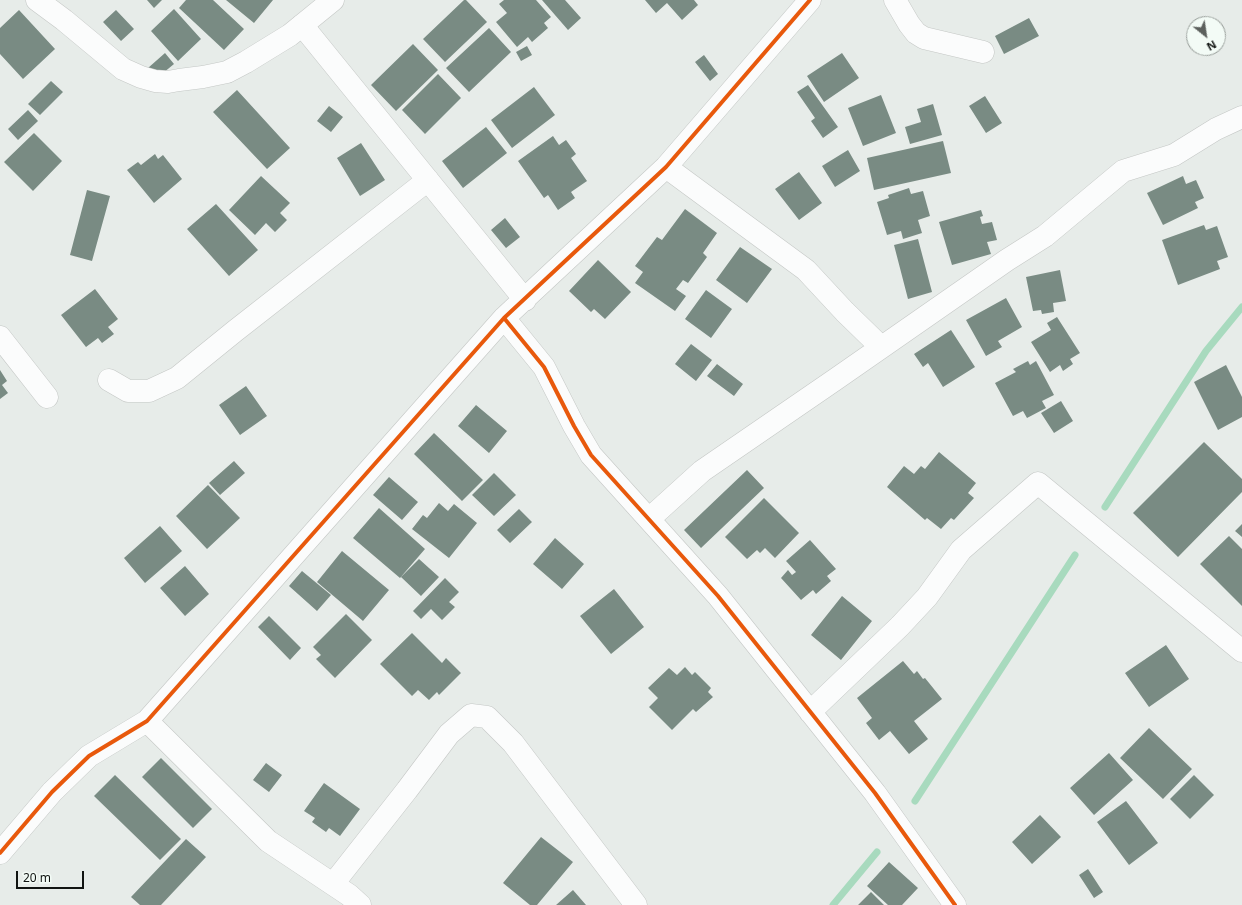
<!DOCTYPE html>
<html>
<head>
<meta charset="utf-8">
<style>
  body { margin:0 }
  #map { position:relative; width:1242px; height:905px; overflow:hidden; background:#e7ece9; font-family:"Noto Sans",sans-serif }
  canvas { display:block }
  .north { position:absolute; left:1186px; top:16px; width:40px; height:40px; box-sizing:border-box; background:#f3fbf6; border:1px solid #999f9b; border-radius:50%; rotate:150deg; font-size:11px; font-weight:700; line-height:16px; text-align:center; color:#111412 }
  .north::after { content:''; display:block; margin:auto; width:14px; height:18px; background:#5c605d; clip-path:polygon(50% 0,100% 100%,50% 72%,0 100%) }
  .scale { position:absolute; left:16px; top:871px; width:68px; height:18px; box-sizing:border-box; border:2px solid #111412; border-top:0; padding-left:5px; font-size:12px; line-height:14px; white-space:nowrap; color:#111412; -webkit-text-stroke:3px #f3fbf6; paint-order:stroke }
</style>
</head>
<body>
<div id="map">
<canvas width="1242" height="905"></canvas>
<div class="north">N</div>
<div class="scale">20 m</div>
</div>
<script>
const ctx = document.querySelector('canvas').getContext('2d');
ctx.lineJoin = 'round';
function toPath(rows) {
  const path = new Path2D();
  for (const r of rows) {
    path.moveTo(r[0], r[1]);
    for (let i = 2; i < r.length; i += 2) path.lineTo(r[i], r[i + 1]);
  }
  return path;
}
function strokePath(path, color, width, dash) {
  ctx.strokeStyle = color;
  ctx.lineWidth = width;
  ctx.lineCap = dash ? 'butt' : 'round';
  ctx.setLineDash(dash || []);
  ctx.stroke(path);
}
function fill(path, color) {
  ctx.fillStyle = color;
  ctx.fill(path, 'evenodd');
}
strokePath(toPath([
  [1105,507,1206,351,1242,307],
  [915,801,1075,555],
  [833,905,877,852]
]), '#a8dabe', 7);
fill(toPath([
  [147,0,162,0,154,8],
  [186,0,213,0,244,29,224,50,179,8],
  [226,0,273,0,254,23],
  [464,0,466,0,487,22,445,62,423,39],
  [504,0,536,0,551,17,544,23,548,28,532,42,528,37,517,47,496,22,507,13,499,4],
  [542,0,565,0,581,18,568,30],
  [645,0,694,0,698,5,682,20,667,3,656,13],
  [174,9,201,39,178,61,151,31],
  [19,10,55,49,23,79,0,54,0,28],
  [116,10,134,29,121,41,103,22],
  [1029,18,1039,36,1004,54,995,36],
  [489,28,511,52,469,92,446,68],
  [413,44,438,70,396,111,371,85],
  [527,46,532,55,521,61,516,52],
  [165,53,174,64,157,78,148,68],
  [842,53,859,78,824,102,807,76],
  [704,55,718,74,710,81,695,62],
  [438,74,461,98,425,134,402,110],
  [51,81,63,92,40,115,28,104],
  [808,85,838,127,823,138,811,121,815,118,797,92],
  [534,87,555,115,512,148,491,120],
  [237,90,290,148,267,169,213,112],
  [881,95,896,133,863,146,848,108],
  [985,96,1002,123,986,133,969,106],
  [933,104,942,135,910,144,905,127,921,122,917,109],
  [329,106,343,117,331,132,317,121],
  [28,110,38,121,18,140,8,129],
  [486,127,507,153,463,188,442,161],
  [34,133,62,161,33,191,4,162],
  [553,136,559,145,566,140,576,154,571,158,587,181,571,192,575,198,558,210,548,195,544,198,518,161],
  [943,141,951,173,874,190,867,158],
  [361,143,385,180,360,196,337,158],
  [848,150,860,171,835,187,822,166],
  [155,154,158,159,163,155,182,179,154,203,127,170,138,162,141,165],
  [799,172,822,203,799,220,775,189],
  [261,176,290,203,280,213,287,220,275,232,266,223,255,235,229,210],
  [1183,176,1186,184,1196,180,1204,198,1195,202,1198,208,1163,225,1147,193],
  [909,188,911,194,923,191,930,216,918,220,922,233,903,239,901,231,887,235,877,202,889,198,888,195],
  [87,190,110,196,92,261,70,255],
  [216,204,258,250,229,276,187,229],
  [685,209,717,233,703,253,707,257,688,283,683,280,676,289,686,296,675,311,635,283,643,272,635,266,657,237,662,240],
  [981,210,983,216,980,217,982,224,992,222,997,240,987,242,991,254,952,265,939,222],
  [505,218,520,237,506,248,491,230],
  [1204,225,1206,230,1217,226,1228,257,1217,261,1220,269,1178,285,1162,240],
  [918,239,932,292,908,299,894,245],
  [740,247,772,269,747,303,716,280],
  [598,260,631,292,605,319,594,309,591,312,569,291],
  [1060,270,1066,301,1053,303,1054,312,1042,314,1041,310,1033,311,1026,277],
  [95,289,118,319,108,327,114,334,102,343,98,338,86,347,61,315],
  [706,290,732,309,711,338,685,319],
  [1006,298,1022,327,998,341,1002,347,986,356,966,320],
  [1057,317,1080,353,1070,359,1073,364,1063,371,1060,365,1050,372,1031,342,1051,330,1047,323],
  [951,330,975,367,943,387,928,363,923,367,914,354],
  [691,344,712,360,696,381,675,364],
  [1028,361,1030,365,1036,361,1054,395,1042,401,1046,408,1027,418,1023,411,1013,416,995,383,1016,372,1013,369],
  [717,364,743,384,734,396,707,376],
  [1226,365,1242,397,1242,417,1218,430,1194,382],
  [0,370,7,381,2,385,8,393,0,399],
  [246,386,267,416,240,435,219,405],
  [1061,401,1073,421,1054,433,1041,413],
  [476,405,507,431,489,453,458,426],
  [434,433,483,480,462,501,414,454],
  [1204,442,1242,479,1242,492,1178,557,1133,513],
  [939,452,976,483,968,493,974,498,954,520,951,518,941,529,927,518,925,520,887,487,904,466,914,474,921,466,925,469],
  [234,461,245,473,220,495,209,483],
  [747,470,764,488,701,548,684,530],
  [494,473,516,495,494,516,472,495],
  [389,477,418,502,402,520,373,495],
  [208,485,240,518,207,549,176,516],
  [764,498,799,533,775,558,765,548,760,553,757,550,747,559,725,537],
  [439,503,448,511,454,504,477,523,449,558,412,529,423,515,427,518],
  [379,508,425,549,400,578,353,538],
  [519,509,532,522,510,543,497,530],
  [1242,524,1242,537,1235,531],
  [160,526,182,551,145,583,124,558],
  [1229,536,1242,549,1242,606,1200,564],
  [555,538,584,564,562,589,533,564],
  [810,540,836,569,827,576,831,581,816,594,813,590,801,600,781,578,788,570,792,575,796,572,786,561],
  [342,551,389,590,363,621,317,582],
  [419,559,439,577,421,596,401,577],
  [185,566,209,594,185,616,160,588],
  [302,571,331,595,317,611,289,586],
  [445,578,459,592,449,602,455,607,442,620,431,609,421,619,413,611],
  [614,589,644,627,611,654,580,616],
  [842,596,872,621,841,660,811,635],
  [346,614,372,640,335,678,316,659,321,655,313,647],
  [269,616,301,648,290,660,258,627],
  [412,633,442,663,446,658,461,673,439,695,437,692,429,700,418,690,412,696,380,664],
  [1166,645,1189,679,1149,707,1125,673],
  [903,661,914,674,917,671,923,679,925,678,942,699,914,721,928,739,909,754,890,731,879,740,866,723,872,718,857,698],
  [685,667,692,675,695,672,711,688,708,692,713,697,696,712,693,709,672,730,649,707,658,698,648,688,669,668,677,675],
  [1149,728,1192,769,1163,799,1120,758],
  [1109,753,1133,780,1094,815,1070,788],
  [161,758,212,809,193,828,142,777],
  [266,763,282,775,269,792,253,780],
  [115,775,181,839,160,860,94,796],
  [1194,775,1214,795,1190,819,1170,799],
  [324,783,360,809,340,836,329,828,326,832,312,822,315,818,304,811],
  [1126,801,1158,843,1129,865,1097,822],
  [1040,815,1061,837,1032,864,1012,842],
  [541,837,573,862,537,905,530,905,503,883],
  [186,839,206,857,161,905,140,905,131,897],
  [889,862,918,888,902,905,888,905,867,886],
  [1088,869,1103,892,1094,898,1079,875],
  [573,890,586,905,556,905],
  [871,892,884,905,858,905]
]), '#798b83');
const minor = toPath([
  [37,0,64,20,123,69,141,77,155,81,168,82,179,80,203,77,227,72,246,62,290,35,333,0],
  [895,0,909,24,916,33,924,38,983,52],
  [302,25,525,300],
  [666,167,806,270,845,312,881,347],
  [504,318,544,367,574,426,591,455,718,596,875,793,955,905],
  [0,337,47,397],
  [109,380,128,391,149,391,177,378,235,331,428,180],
  [649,519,702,471,836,379,1007,260,1045,236,1123,171,1174,155,1216,129,1242,117],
  [810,712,900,626,927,597,961,550,1038,483,1242,651],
  [147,721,268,841,349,895,360,905],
  [0,853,52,792,89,756,147,721,504,318,666,167,810,0],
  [333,884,407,790,449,734,471,715,487,717,513,743,636,905]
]);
strokePath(minor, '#c4c7c5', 23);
strokePath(minor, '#fbfcfc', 22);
strokePath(toPath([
  [504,318,544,367,574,426,591,455,718,596,875,793,955,905],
  [0,853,52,792,89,756,147,721,504,318,666,167,810,0]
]), '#e8590c', 4);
</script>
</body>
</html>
